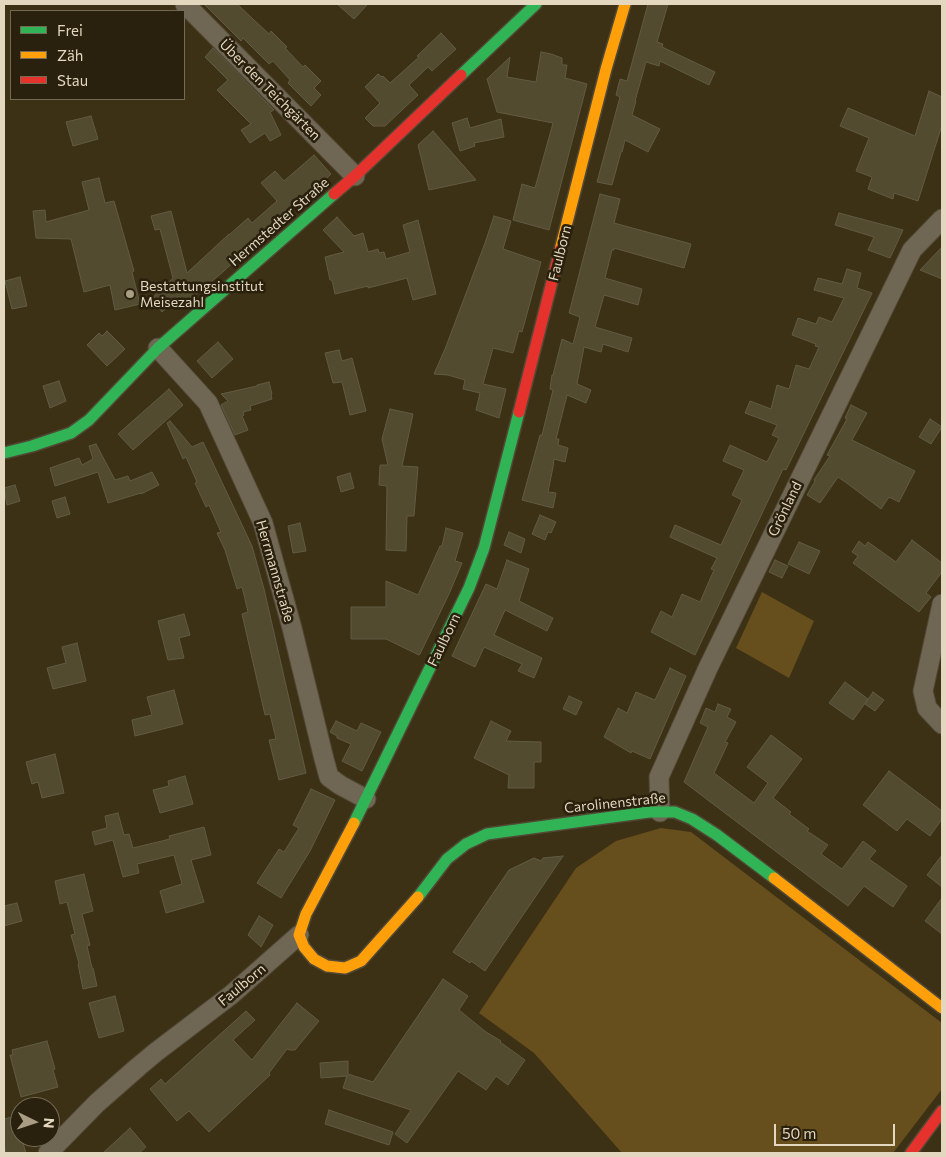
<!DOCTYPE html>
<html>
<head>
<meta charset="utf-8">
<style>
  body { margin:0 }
  #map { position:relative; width:946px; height:1157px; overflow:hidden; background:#3c3115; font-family:Commissioner,sans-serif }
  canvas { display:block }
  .frame { position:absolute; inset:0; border:5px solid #e3d7bf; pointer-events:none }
  .legend { position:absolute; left:10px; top:10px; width:175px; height:90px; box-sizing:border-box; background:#29200d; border:1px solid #736954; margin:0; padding:6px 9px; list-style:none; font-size:15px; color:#e3d7bf }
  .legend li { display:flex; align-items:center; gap:10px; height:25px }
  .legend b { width:25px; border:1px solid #736954 }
  .north { position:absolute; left:10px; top:1097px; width:50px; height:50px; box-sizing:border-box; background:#29200d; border:1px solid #736954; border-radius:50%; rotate:94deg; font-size:14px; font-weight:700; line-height:20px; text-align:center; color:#e3d7bf }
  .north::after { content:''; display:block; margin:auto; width:18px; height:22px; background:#a99d84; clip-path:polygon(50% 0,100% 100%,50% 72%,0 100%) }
  .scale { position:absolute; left:774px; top:1124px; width:121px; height:22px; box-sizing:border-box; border:2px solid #e3d7bf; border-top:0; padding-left:6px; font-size:15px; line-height:18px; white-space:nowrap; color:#e3d7bf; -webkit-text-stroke:4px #29200d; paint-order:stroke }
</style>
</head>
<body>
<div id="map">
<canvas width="946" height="1157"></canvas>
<div class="frame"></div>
<ul class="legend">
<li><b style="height:6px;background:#30b455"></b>Frei</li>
<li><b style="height:6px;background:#ff9f0a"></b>Zäh</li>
<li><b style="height:6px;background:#e5322d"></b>Stau</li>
</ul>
<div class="north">N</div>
<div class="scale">50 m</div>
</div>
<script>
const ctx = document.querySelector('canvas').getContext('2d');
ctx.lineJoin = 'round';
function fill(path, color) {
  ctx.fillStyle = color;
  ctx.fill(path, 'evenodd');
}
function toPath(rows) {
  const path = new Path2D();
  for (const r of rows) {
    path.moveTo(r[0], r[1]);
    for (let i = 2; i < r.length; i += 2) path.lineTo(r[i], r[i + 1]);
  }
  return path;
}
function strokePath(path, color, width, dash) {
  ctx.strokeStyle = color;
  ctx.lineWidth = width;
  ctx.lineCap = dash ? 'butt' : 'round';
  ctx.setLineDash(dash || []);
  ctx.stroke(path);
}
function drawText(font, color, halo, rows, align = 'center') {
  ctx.font = font + ' Commissioner,sans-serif';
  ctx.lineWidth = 5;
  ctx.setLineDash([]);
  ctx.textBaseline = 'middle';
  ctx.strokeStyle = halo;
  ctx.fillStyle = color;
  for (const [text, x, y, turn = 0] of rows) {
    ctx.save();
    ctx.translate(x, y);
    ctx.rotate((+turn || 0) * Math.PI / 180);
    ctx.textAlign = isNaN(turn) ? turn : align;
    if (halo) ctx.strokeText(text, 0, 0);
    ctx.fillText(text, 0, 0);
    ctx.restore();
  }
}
fill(toPath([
  [762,592,814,621,789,678,736,648],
  [661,828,691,832,942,1023,942,1089,893,1153,622,1153,534,1053,479,1013,576,868,616,841]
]), '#664e1d');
const building = toPath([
  [204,4,237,4,269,34,271,31,287,47,285,48,303,67,305,65,321,81,314,88,321,95,311,106,288,83,290,80,273,61,269,64,243,38,241,41,204,4],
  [337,4,368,4,354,19,337,4],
  [648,4,668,4,657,42,663,44,662,47,715,72,709,85,660,61,659,66,646,62,635,101,636,101,632,115,660,129,648,152,625,140,622,152,621,152,612,185,597,182,620,97,616,95,620,79,627,81,648,4],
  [441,33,456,49,432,71,428,67,409,85,418,95,385,126,373,126,365,118,380,103,365,87,378,74,382,77,383,76,390,83,419,57,417,56,441,33],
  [213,48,274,110,270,112,281,135,270,141,265,133,250,143,241,130,251,124,217,90,228,80,205,57,213,48],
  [541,52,551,54,562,58,562,65,567,65,565,78,587,84,549,230,513,220,522,184,535,188,553,123,497,112,487,79,510,57,507,77,536,82,541,52],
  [929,91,942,97,942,125,918,201,894,193,893,199,868,189,872,177,856,171,869,138,840,126,848,108,915,136,929,91],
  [91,116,98,139,73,146,66,122,91,116],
  [467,118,470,128,501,119,504,137,474,143,475,146,460,151,452,123,467,118],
  [433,131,476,180,429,190,418,145,433,131],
  [314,155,331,174,314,190,312,188,224,271,186,303,179,296,162,312,151,299,173,278,160,229,155,230,151,216,171,211,187,273,229,234,229,235,248,218,252,223,277,201,261,183,275,171,284,181,314,155],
  [99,178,105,203,114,201,134,271,132,272,140,304,115,310,110,285,84,292,71,239,36,238,33,211,45,210,46,222,89,210,82,182,99,178],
  [600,194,620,199,614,223,691,244,684,268,614,248,614,250,612,250,605,278,642,289,638,305,604,295,595,327,632,338,628,352,603,344,601,352,584,347,577,384,591,390,586,403,567,395,556,439,559,439,558,445,568,448,565,462,554,459,553,467,548,492,556,493,553,508,522,500,540,435,542,435,553,390,550,389,552,375,553,375,562,339,573,344,580,317,569,313,600,194],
  [839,213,903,230,890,258,868,250,874,237,835,225,839,213],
  [494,216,511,221,503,249,541,262,522,332,519,331,513,353,493,348,483,384,506,389,499,418,476,410,480,393,463,389,465,380,448,375,434,374,445,349,485,243,494,216],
  [337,217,354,236,363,233,368,252,378,249,379,253,384,252,386,259,410,252,403,225,418,220,436,294,413,300,407,278,368,288,368,286,335,294,332,280,330,280,325,257,344,252,323,230,337,217],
  [942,247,942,279,920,270,942,247],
  [847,269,861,273,857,288,872,293,786,470,783,469,695,655,651,632,661,611,672,617,682,594,700,602,714,570,711,569,717,558,670,537,675,525,721,545,742,500,732,495,744,470,723,461,730,445,767,462,779,438,772,435,777,425,745,413,750,401,771,409,777,385,789,389,796,365,809,369,819,347,815,346,816,344,792,335,798,318,816,324,819,317,832,322,844,298,814,290,818,278,842,284,847,269],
  [20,277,27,306,12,309,5,281,20,277],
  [107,331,125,349,107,366,87,345,99,333,102,336,107,331],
  [218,342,233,359,212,378,197,361,218,342],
  [339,350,342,361,352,358,366,411,350,415,342,382,333,383,325,353,339,350],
  [59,381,66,401,50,408,43,386,59,381],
  [269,382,272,394,271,395,272,399,250,406,251,410,243,412,244,415,242,416,248,430,235,435,221,405,228,401,221,394,257,386,257,385,269,382],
  [169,389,183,405,133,450,118,434,169,389],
  [851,405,867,413,852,440,915,471,899,502,889,497,881,509,848,484,838,477,820,503,807,495,815,481,814,480,830,456,827,455,847,419,845,418,851,405],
  [390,409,413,414,402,466,418,467,414,516,407,516,406,551,386,550,387,486,379,485,380,465,388,465,382,439,390,409],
  [930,419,942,427,931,444,919,437,930,419],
  [170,421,192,447,203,442,252,546,264,589,306,773,279,780,269,740,276,739,270,714,265,715,242,614,248,612,242,587,237,589,225,550,217,533,221,532,209,505,206,507,195,483,197,482,186,457,183,459,167,423,170,421],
  [96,444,115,480,128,476,130,481,152,472,159,485,141,494,141,493,108,503,98,472,55,486,50,468,79,458,82,465,93,459,89,446,96,444],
  [350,473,354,488,341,492,337,477,350,473],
  [15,485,20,501,7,505,4,488,15,485],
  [65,497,70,514,57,518,52,501,65,497],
  [540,515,556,522,551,533,548,532,545,540,532,534,540,515],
  [300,523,306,551,293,553,288,526,300,523],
  [446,528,463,533,455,561,462,563,449,594,420,654,419,655,386,639,351,639,351,607,386,607,386,581,418,595,440,546,442,546,446,528],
  [509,532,525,539,521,553,504,545,509,532],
  [912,540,942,563,942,572,926,593,931,597,919,612,853,563,858,556,852,552,859,541,865,546,868,542,896,562,912,540],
  [799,542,820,551,809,574,788,564,799,542],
  [507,560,529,569,519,601,553,618,547,631,505,610,494,635,542,658,534,678,518,671,522,664,484,647,475,667,452,656,486,584,497,589,507,560],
  [775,560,788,566,782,578,769,572,775,560],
  [184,614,190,635,179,638,184,658,168,660,158,621,184,614],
  [77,643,86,681,53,689,47,668,66,663,62,647,77,643],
  [670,668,686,676,650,759,632,751,631,753,604,737,618,708,627,713,636,692,655,700,670,668],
  [845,682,868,699,853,720,829,703,845,682],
  [174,690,183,724,135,736,132,720,152,715,147,697,174,690],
  [873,692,884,700,875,711,865,704,873,692],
  [569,696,582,702,576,715,563,709,569,696],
  [718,704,731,709,727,717,736,722,725,742,728,743,714,773,754,803,768,783,747,767,771,735,802,759,773,798,791,812,789,814,809,829,807,831,828,845,821,854,842,869,863,841,876,851,869,859,907,886,893,907,864,886,848,906,684,782,708,727,700,723,706,708,715,712,718,704],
  [336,721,357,731,361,723,381,732,362,771,342,761,351,744,337,738,337,736,330,732,336,721],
  [491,721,511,731,506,741,541,742,541,762,534,762,534,788,508,788,509,775,474,758,491,721],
  [55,754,64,793,42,798,38,782,32,784,26,762,55,754],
  [889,771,942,811,942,819,930,836,907,819,897,831,863,805,889,771],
  [185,776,193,804,160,813,153,790,169,786,168,781,185,776],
  [311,789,335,800,310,851,281,898,257,883,279,849,284,852,299,828,293,825,311,789],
  [118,813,124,835,129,834,133,848,170,839,169,836,204,827,211,855,191,860,204,902,166,913,160,891,182,884,174,855,137,864,139,873,123,877,113,840,95,845,92,832,107,828,105,816,118,813],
  [942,855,942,887,927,875,942,855],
  [563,856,485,971,471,961,470,963,453,952,509,870,534,858,541,861,543,858,563,856],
  [84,874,93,911,82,914,90,945,87,946,92,968,93,968,97,986,83,989,78,964,79,963,71,935,75,934,67,902,60,904,55,881,84,874],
  [942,898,942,934,925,921,942,898],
  [17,903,22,921,4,926,4,906,17,903],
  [259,916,273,925,261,947,248,935,259,916],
  [443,979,468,996,459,1010,486,1032,501,1041,500,1042,525,1060,508,1085,496,1076,486,1090,458,1071,407,1143,395,1134,411,1110,343,1088,347,1076,321,1078,320,1063,348,1061,348,1074,373,1082,443,979],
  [115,996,124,1031,99,1038,89,1003,115,996],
  [297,1003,319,1021,295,1050,290,1050,287,1049,269,1073,270,1075,209,1132,189,1111,177,1121,150,1089,161,1079,165,1084,246,1011,255,1020,233,1040,252,1060,297,1003],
  [47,1041,55,1069,53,1070,58,1087,21,1097,10,1055,13,1055,12,1050,47,1041],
  [329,1110,393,1132,389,1145,325,1124,329,1110],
  [20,1115,20,1137,21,1137,26,1153,6,1153,4,1144,4,1119,20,1115],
  [130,1128,146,1147,139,1153,103,1153,130,1128]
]);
fill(building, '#524b30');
strokePath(building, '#615b45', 1);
const street = toPath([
  [185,4,355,176],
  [158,348,208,403,263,523,292,628,324,759,329,777,340,785,366,799],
  [942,604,923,691,927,708,942,724],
  [660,812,659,777,708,668,912,250,942,219],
  [48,1153,97,1103,138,1067,156,1052,231,995,299,935]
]);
const fast = toPath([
  [461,75,536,4],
  [4,453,32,446,71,433,89,420,158,348,334,194],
  [354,823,469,588,484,548,519,412],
  [418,897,447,859,466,844,487,834,649,812,675,812,692,819,717,835,774,878]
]);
const slow = toPath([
  [560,250,606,69,625,4],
  [354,823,306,914,299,935,304,947,314,959,327,966,345,968,361,961,418,897],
  [774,878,942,1008]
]);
const jam = toPath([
  [334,194,355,176,461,75],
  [519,412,560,250],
  [911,1153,942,1111]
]);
strokePath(street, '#514835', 21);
strokePath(fast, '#514835', 14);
strokePath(slow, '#514835', 14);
strokePath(jam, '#514835', 14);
strokePath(street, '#6f6754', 19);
strokePath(fast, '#30b455', 11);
strokePath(slow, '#ff9f0a', 11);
strokePath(jam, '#e5322d', 11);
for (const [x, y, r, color] of [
  [130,294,5,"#a99d84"]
]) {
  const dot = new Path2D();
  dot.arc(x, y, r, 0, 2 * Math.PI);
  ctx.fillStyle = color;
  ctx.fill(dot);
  strokePath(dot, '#29200d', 2);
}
drawText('14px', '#e3d7bf', '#29200d', [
  ["Über den Teichgärten",270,90,45],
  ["Hermstedter Straße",279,222,-41],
  ["Faulborn",560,253,-76],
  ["Grönland",785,509,-64],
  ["Herrmannstraße",275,571,74],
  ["Faulborn",444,640,-64],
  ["Carolinenstraße",615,803,-6],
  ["Faulborn",242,985,-40]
]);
drawText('14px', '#e3d7bf', '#29200d', [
  ["Bestattungsinstitut",140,286],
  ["Meisezahl",140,302]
], 'left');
</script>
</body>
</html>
